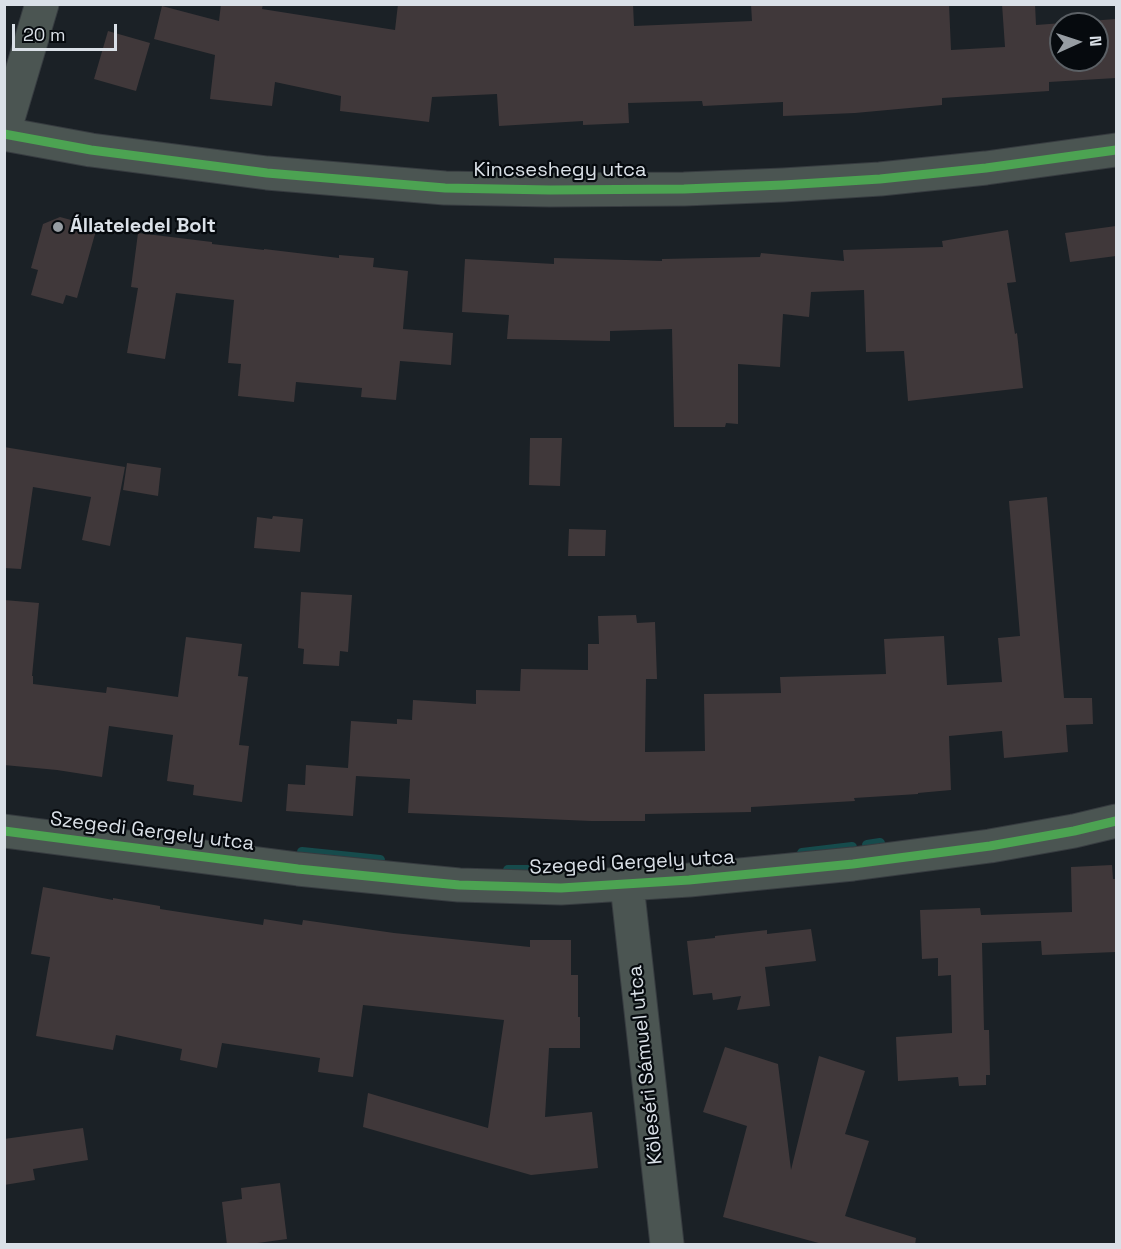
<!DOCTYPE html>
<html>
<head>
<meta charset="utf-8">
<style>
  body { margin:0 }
  #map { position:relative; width:1121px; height:1249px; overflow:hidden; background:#1b2126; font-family:"Space Grotesk",sans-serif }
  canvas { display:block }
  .frame { position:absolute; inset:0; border:6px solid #dae0e7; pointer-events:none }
  .north { position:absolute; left:1049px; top:12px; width:60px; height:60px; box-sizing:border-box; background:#060a0e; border:2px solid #5b6065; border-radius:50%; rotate:87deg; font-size:16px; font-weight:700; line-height:24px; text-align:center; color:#dae0e7 }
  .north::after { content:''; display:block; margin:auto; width:21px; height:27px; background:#979da3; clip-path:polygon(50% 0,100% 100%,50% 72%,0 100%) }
  .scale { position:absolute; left:12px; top:24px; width:105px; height:27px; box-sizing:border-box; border:3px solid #dae0e7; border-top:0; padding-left:8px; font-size:18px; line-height:21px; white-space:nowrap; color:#dae0e7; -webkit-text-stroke:4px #060a0e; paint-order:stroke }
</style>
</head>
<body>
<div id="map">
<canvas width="1121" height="1249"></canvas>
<div class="frame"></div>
<div class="north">N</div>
<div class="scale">20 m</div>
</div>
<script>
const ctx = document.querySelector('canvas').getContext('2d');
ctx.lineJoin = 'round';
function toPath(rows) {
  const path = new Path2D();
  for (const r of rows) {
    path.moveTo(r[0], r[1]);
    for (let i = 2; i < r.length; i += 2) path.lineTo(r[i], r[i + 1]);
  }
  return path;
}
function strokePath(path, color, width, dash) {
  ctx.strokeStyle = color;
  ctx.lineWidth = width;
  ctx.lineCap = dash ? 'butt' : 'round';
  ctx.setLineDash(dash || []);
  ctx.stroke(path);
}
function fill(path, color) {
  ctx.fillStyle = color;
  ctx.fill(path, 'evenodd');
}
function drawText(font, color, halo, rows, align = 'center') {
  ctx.font = font + ' "Space Grotesk",sans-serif';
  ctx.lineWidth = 4.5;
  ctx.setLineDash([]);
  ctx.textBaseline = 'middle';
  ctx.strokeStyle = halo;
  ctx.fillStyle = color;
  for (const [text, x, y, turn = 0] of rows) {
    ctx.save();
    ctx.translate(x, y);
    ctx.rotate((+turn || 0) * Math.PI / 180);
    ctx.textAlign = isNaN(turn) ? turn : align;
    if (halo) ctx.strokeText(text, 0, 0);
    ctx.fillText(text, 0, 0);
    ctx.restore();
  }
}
strokePath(toPath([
  [867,845,880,843],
  [302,852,380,860],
  [802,853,852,847],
  [508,870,544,870]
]), '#164b4c', 10);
fill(toPath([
  [221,4,263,4,262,9,395,30,398,4,633,4,634,26,752,21,751,4,949,4,951,50,1005,47,1002,4,1035,4,1036,25,1116,19,1116,78,1049,82,1049,91,942,98,942,105,855,113,783,116,783,102,703,106,702,101,628,103,629,123,583,125,583,121,499,126,497,94,432,97,429,122,340,111,341,96,275,82,272,106,210,99,215,55,154,39,162,6,219,21],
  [1061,24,1097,24,1097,60,1061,60],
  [108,31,150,43,136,91,94,79],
  [60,217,97,227,77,298,66,295,63,304,31,295,38,270,31,268,43,224],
  [1116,226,1116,256,1070,262,1065,233],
  [1008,230,1016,282,1007,283,1015,334,1017,333,1023,388,908,401,904,351,866,352,864,290,811,292,809,317,783,314,780,367,738,364,738,424,726,423,725,427,674,427,672,329,610,331,610,341,507,339,509,315,462,312,465,259,554,264,554,258,662,261,662,259,760,257,761,253,844,261,843,250,943,247,942,241],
  [138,233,212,242,212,244,264,250,264,249,339,258,339,255,374,258,373,267,408,271,403,329,453,333,451,365,400,361,396,400,361,397,362,388,296,382,294,402,238,396,241,364,228,363,234,300,176,293,165,359,127,353,138,288,131,287],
  [530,438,562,438,560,486,529,485],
  [4,447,125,467,110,546,82,540,91,497,33,487,21,569,4,568],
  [127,463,161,468,158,496,123,490],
  [1047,497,1064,698,1092,698,1093,724,1066,725,1068,752,1004,758,1002,731,949,736,951,790,918,793,918,794,854,798,855,801,751,807,751,812,645,814,645,821,591,821,408,813,410,779,356,776,353,816,286,811,288,784,305,785,306,765,348,768,351,721,397,724,397,719,412,720,413,700,476,704,476,690,520,691,521,669,588,670,588,644,599,644,598,616,636,615,637,623,655,622,657,679,646,679,645,752,705,751,704,694,781,693,780,677,886,674,884,639,944,636,947,685,1002,682,998,638,1020,636,1009,501],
  [273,516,303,519,300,552,254,548,257,517,272,519],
  [569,529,606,530,605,556,568,556],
  [301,592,352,595,348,652,340,651,339,666,303,664,304,649,298,648],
  [4,600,39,603,32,676,33,676,33,684,106,693,107,687,178,697,186,637,242,644,238,676,248,677,239,745,249,746,242,802,193,795,194,785,167,781,173,735,109,726,102,777,57,770,4,765],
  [1112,865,1113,879,1116,879,1116,952,1042,955,1041,941,982,943,984,1030,989,1030,990,1075,986,1075,986,1085,959,1086,958,1077,898,1081,896,1037,952,1033,951,975,938,976,938,958,922,959,920,910,980,908,981,915,1072,912,1071,867],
  [43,887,113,900,113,898,160,906,160,909,263,925,264,919,302,925,303,920,394,933,530,947,530,940,571,940,571,975,578,975,578,1017,580,1017,580,1048,549,1048,545,1117,592,1112,598,1168,531,1175,363,1127,368,1093,488,1128,504,1020,363,1005,353,1077,318,1072,320,1058,222,1043,217,1068,180,1060,182,1049,116,1035,113,1050,36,1036,50,957,31,954],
  [811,929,816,961,765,967,770,1006,737,1010,741,996,713,1000,712,993,693,995,687,941,715,938,715,936,767,930,767,934],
  [725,1047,778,1064,791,1170,819,1056,865,1071,845,1134,869,1141,845,1216,916,1238,915,1245,826,1245,723,1217,747,1126,703,1112],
  [83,1128,88,1160,33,1169,35,1180,4,1185,4,1139],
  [280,1183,287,1239,243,1245,227,1245,222,1202,242,1199,241,1188]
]), '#40383a');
const street = toPath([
  [4,132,42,4],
  [4,134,91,150,267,173,445,188,550,190,684,189,783,185,880,179,986,168,1116,150],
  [4,831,298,869,417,881,459,885,561,888,689,880,853,864,990,846,1074,831,1116,821],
  [627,885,667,1244]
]);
strokePath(street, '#373c40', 35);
strokePath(street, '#4b5552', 33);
strokePath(toPath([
  [4,134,91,150,267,173,445,188,550,190,684,189,783,185,880,179,986,168,1116,150],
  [4,831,298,869,417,881,459,885,561,888,689,880,853,864,990,846,1074,831,1116,821]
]), '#4ca352', 9);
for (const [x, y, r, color] of [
  [58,227,6,"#979da3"]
]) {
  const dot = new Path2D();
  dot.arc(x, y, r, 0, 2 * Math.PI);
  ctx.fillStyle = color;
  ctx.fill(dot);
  strokePath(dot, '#060a0e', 2);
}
drawText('20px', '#dae0e7', '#060a0e', [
  ["Kincseshegy utca",560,171],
  ["Szegedi Gergely utca",152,832,7],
  ["Szegedi Gergely utca",632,863,-3],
  ["Köleséri Sámuel utca",646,1065,-96]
]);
drawText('bold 20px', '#dae0e7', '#060a0e', [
  ["Állateledel Bolt",70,227]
], 'left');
</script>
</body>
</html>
